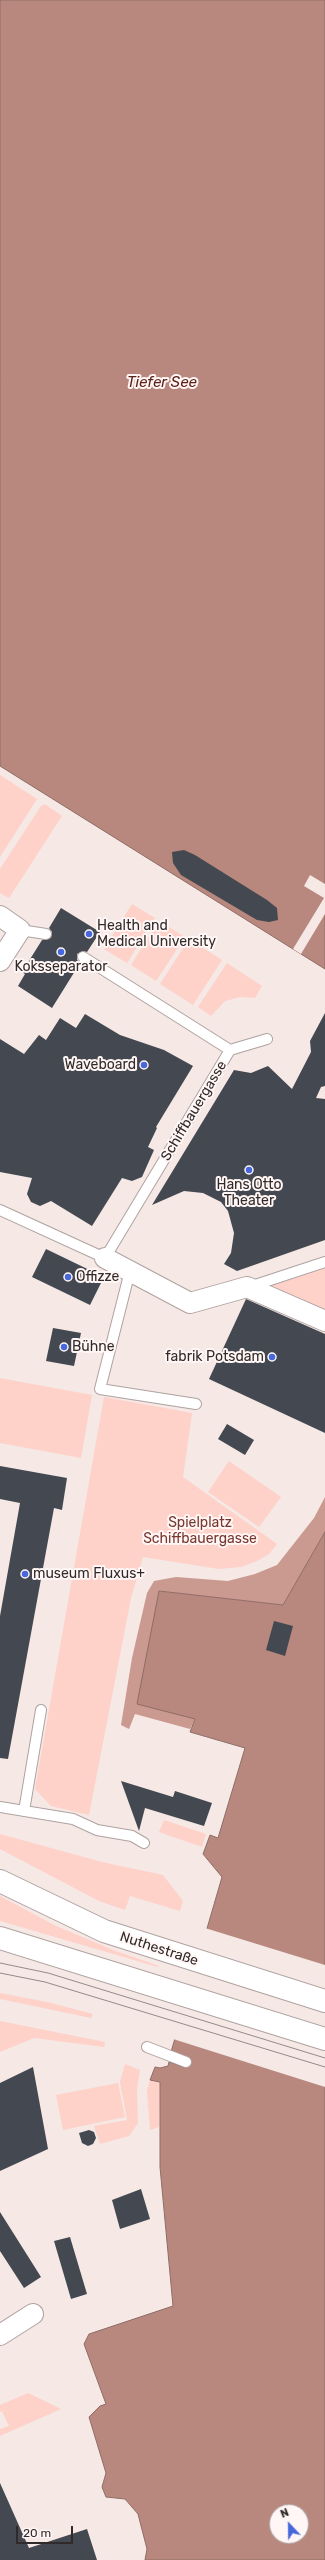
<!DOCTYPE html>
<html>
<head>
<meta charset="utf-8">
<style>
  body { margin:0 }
  #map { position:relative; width:325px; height:2560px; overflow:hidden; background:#f5e8e5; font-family:Rubik,sans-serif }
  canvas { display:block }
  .north { position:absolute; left:269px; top:2504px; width:40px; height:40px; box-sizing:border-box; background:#fff6f5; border:1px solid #aca5a4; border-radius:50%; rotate:338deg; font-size:11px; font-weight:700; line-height:16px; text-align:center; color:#302b2a }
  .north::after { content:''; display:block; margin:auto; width:14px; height:18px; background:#4768db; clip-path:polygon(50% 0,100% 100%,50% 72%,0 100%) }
  .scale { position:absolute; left:16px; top:2526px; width:57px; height:18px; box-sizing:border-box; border:2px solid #302b2a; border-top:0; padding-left:5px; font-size:12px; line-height:14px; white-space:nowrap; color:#302b2a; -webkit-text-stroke:3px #fff6f5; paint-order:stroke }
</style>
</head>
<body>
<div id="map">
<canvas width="325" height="2560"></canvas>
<div class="north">N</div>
<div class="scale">20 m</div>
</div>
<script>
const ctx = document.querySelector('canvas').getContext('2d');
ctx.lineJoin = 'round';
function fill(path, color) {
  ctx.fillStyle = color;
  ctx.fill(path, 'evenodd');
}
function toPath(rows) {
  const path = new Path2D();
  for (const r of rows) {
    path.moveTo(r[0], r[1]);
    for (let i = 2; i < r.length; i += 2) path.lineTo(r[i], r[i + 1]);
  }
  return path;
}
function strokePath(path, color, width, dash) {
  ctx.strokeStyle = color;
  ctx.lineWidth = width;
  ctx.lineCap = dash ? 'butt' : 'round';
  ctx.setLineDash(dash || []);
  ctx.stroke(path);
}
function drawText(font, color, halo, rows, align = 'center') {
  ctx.font = font + ' Rubik,sans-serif';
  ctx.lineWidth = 4;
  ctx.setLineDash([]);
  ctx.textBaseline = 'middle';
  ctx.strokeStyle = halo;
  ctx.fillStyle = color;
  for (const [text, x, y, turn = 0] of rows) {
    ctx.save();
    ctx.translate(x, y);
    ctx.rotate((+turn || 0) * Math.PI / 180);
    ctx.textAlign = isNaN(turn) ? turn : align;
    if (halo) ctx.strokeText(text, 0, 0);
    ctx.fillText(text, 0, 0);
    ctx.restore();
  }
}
fill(toPath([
  [0,775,37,799,0,857],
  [45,804,62,816,9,898,0,893,0,869,41,806],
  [132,904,155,918,127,963,104,949],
  [159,921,185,937,156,981,131,965],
  [189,939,222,960,193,1005,160,984],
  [227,963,262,986,255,998,240,997,225,1001,211,1016,198,1007],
  [325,1267,325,1310,269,1286],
  [0,1378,92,1395,81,1458,0,1443],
  [104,1397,192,1413,183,1477,277,1544,269,1554,257,1561,241,1567,219,1569,143,1557,131,1598,89,1815,51,1806,35,1789],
  [229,1461,281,1497,259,1527,208,1492],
  [164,1820,206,1834,202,1847,159,1832],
  [0,1834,102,1862,163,1875,183,1901,180,1911,130,1896,125,1910,99,1901,0,1849],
  [0,1896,54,1925,113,1950,159,1966,158,1967,0,1921],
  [0,1993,47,2002,93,2014,91,2018,0,1999],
  [0,2021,105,2042,104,2047,34,2038,0,2052],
  [125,2064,140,2070,137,2089,138,2123,129,2136,100,2144,94,2126,127,2120,120,2082],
  [150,2080,160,2082,159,2127,150,2130,147,2091],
  [118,2083,125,2117,63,2130,56,2095],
  [28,2393,61,2409,0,2436,0,2429,9,2426,2,2411,0,2412,0,2405]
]), '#fed1c9');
fill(toPath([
  [325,1497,325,1532,283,1605,159,1591,195,1719,190,1729,135,1714,129,1729,121,1725,132,1658,147,1593,154,1581,176,1577,228,1581,255,1574,277,1565,314,1518]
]), '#ca9990');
const water = toPath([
  [0,0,325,0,325,969,0,766,0,0],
  [325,1532,325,2560,145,2560,147,2549,138,2514,125,2499,106,2497,102,2487,106,2473,89,2417,100,2406,106,2404,84,2344,89,2334,173,2306,160,2167,160,2082,150,2080,155,2067,160,2068,168,2066,169,2062,184,2067,187,2057,171,2052,222,1877,203,1854,210,1835,218,1838,245,1748,190,1732,195,1719,137,1704,159,1591,283,1605,325,1532],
  [277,2512,301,2512,301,2536,277,2536,277,2512]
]);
fill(water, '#b8887f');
strokePath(water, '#8f6c66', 1);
fill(toPath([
  [310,875,325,884,325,914,301,954,293,949,324,898,304,886],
  [205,1928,325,1965,325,2087,173,2039]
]), '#f5e8e5');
fill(toPath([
  [184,850,195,855,267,900,277,908,278,920,269,922,257,920,181,875,173,863,172,852],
  [61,908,100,932,87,952,83,951,77,954,77,960,80,963,52,1008,18,986,25,974,22,972,42,940,51,938,52,932,49,928],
  [325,1013,325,1086,321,1087,316,1098,325,1099,325,1240,237,1271,224,1264,231,1253,234,1233,228,1211,221,1202,203,1193,184,1191,152,1205,234,1070,251,1073,268,1066,292,1089,311,1052,310,1041],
  [85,1014,120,1035,164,1050,193,1066,156,1127,157,1128,148,1147,154,1150,142,1177,132,1181,122,1178,92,1226,51,1201,40,1206,31,1202,27,1194,32,1178,0,1172,0,1039,24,1054,39,1035,46,1040,60,1018,76,1028],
  [46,1249,104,1277,90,1305,32,1277],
  [246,1299,325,1334,325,1433,209,1379],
  [53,1328,81,1333,74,1366,46,1361],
  [227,1424,254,1440,245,1455,218,1439],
  [0,1466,67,1478,62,1510,54,1508,8,1759,0,1758,0,1616,20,1503,0,1499],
  [274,1621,293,1626,285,1656,266,1650],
  [121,1781,173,1797,175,1791,212,1803,204,1826,145,1808,139,1831],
  [33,2067,48,2149,0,2171,0,2083],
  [89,2130,94,2132,96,2138,93,2144,88,2146,82,2143,79,2133],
  [141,2189,150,2219,120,2229,112,2200],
  [0,2212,41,2277,24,2288,0,2251],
  [70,2237,87,2294,71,2299,54,2241],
  [0,2483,29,2548,87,2529,97,2560,0,2560]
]), '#444850');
const lane = toPath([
  [20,930,46,934],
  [83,957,230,1050],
  [230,1050,267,1039],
  [0,1210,105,1258,230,1050],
  [130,1271,100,1389,196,1404],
  [249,1287,325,1262],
  [0,1807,73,1819,97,1830,132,1836,144,1843],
  [24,1811,41,1710],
  [147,2047,186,2062]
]);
const street = toPath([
  [0,916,20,930,0,961],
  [105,1258,190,1303,247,1287,325,1321],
  [0,2335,33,2314]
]);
const highway = toPath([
  [0,1881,104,1931,325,2001],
  [0,1938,325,2039]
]);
strokePath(lane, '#afa2a0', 12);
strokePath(street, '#afa2a0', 22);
strokePath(highway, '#afa2a0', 24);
strokePath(lane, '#fff', 10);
strokePath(street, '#fff', 20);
strokePath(highway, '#fff', 22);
strokePath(toPath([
  [0,1963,48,1973,325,2058],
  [0,1973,45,1982,325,2067]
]), '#948b89', 1);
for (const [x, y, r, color] of [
  [89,934,4,"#4768db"],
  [61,952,4,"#4768db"],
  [144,1065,4,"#4768db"],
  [249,1170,4,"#4768db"],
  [68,1277,4,"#4768db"],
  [64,1347,4,"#4768db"],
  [272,1357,4,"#4768db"],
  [25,1574,4,"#4768db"]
]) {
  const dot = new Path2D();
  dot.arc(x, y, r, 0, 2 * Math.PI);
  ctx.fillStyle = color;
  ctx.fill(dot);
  strokePath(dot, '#fff6f5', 1.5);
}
drawText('14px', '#302b2a', '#fff6f5', [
  ["Health and",97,926],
  ["Medical University",97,942],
  ["Koksseparator",61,967,"center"],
  ["Waveboard",136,1065,"right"],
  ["Hans Otto",249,1185,"center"],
  ["Theater",249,1201,"center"],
  ["Offizze",76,1277],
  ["Bühne",72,1347],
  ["fabrik Potsdam",264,1357,"right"],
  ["museum Fluxus+",33,1574]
], 'left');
drawText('14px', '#302b2a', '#fff6f5', [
  ["Schiffbauergasse",194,1111,-59],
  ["Nuthestraße",159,1949,18]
]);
drawText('14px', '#78382f', '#fff6f5', [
  ["Spielplatz",200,1523],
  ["Schiffbauergasse",200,1539]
]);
drawText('italic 15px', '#5d2118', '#fff6f5', [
  ["Tiefer See",162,383]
]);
</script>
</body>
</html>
